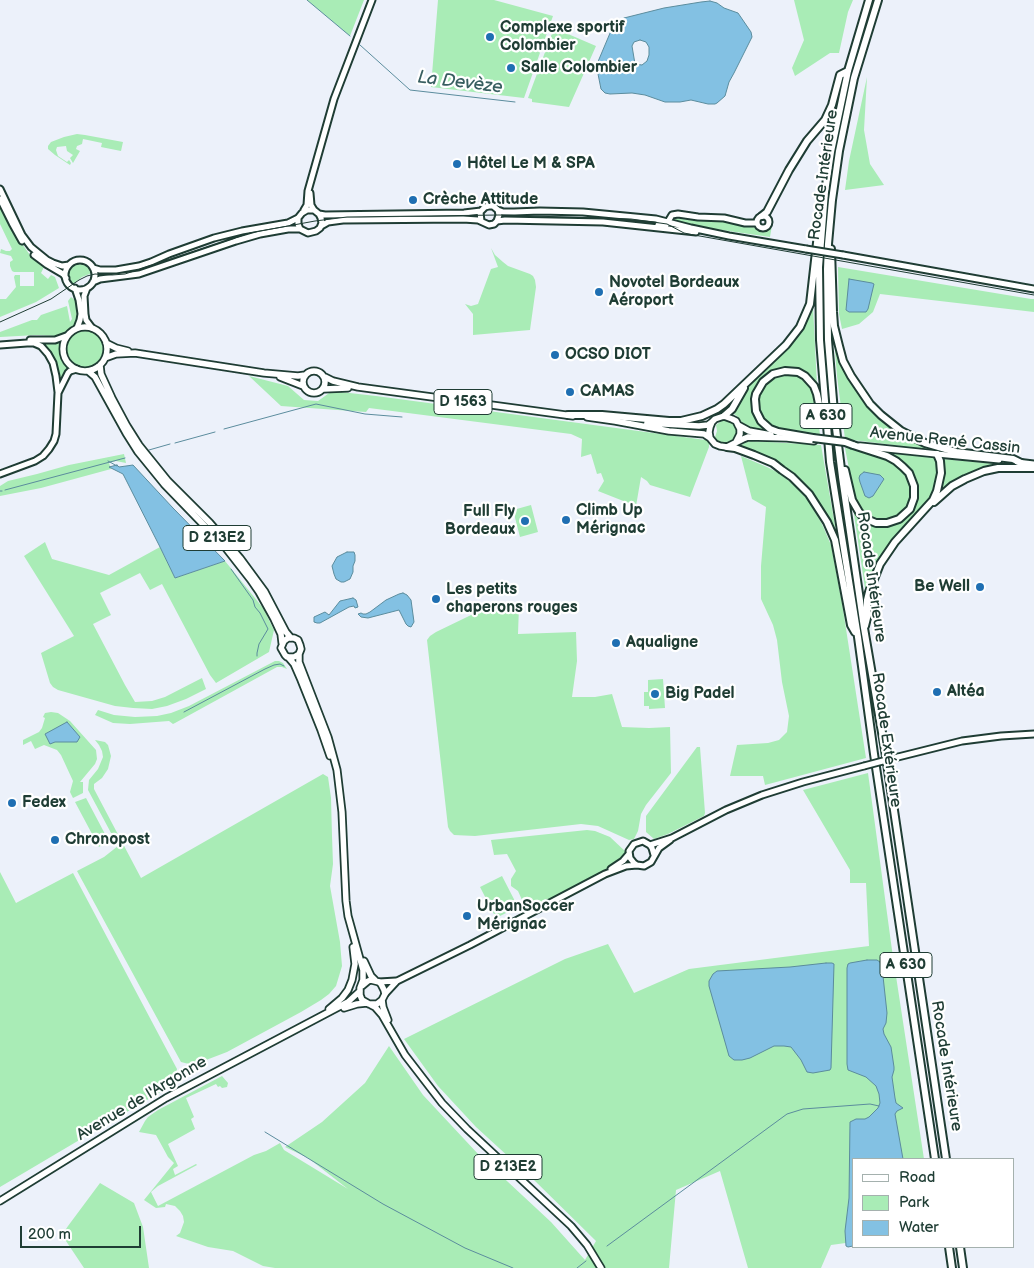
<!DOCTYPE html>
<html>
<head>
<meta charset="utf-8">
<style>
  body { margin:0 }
  #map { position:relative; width:1034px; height:1268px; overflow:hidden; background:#ecf1fa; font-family:"Balsamiq Sans",sans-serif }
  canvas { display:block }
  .legend { position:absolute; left:852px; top:1158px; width:162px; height:90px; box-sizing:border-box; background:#fff; border:1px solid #a5b1ae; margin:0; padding:6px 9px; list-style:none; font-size:15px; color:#1f3d34 }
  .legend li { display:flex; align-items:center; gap:10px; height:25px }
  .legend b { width:25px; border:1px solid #a5b1ae }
  .scale { position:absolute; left:20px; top:1226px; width:121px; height:22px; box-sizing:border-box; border:2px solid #1f3d34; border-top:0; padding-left:6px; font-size:15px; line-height:18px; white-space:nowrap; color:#1f3d34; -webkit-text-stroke:4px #fff; paint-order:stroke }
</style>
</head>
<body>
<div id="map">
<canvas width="1034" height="1268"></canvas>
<ul class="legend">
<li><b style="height:6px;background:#fff"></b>Road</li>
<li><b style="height:14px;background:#a9ecb6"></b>Park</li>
<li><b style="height:14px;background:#83c1e3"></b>Water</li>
</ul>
<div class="scale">200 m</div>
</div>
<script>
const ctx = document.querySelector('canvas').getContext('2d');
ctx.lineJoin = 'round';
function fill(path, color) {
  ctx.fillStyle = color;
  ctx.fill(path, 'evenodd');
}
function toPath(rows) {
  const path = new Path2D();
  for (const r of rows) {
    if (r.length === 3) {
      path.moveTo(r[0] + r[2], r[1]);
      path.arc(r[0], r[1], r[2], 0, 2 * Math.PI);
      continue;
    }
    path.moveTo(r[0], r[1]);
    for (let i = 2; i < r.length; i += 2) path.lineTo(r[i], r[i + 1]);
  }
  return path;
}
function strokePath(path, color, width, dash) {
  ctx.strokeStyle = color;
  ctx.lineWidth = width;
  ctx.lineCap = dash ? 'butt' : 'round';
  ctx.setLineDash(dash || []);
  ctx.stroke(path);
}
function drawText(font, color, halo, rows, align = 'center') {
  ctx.font = font + ' "Balsamiq Sans",sans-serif';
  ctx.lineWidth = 4.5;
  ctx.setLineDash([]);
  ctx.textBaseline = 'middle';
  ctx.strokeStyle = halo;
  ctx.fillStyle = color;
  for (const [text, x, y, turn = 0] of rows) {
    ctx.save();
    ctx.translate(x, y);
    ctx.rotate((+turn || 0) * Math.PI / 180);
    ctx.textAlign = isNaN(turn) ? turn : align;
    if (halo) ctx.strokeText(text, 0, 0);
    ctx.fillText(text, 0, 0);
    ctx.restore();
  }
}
fill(toPath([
  [307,0,364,0,350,36],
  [438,0,494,0,553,16,524,98,431,87],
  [794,0,853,0,848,12,839,53,830,53,795,76,792,68,804,40],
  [554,28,596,46,569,107,532,102,532,99,528,98],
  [867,77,864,130,870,164,884,185,845,190,849,161],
  [77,134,85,135,123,142,121,151,101,147,102,143,83,139,82,144,77,146,76,149,80,151,73,163,70,158,73,155,67,151,66,146,57,147,56,150,58,156,67,162,69,160,71,163,70,165,55,155,48,149,48,146,51,142,64,137],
  [0,204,15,234,30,255,44,267,41,273,48,279,51,275,55,277,59,288,36,302,0,317,0,299,6,299,16,287,14,277,15,275,20,275,20,286,34,286,34,272,14,272,12,271,10,266,10,262,13,260,11,256,0,253,1,249,6,251,10,251,12,249,0,224],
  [675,218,698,221,727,221,741,226,753,227,761,231,766,230,770,228,773,219,770,237,680,224,674,221],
  [491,248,495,255,503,262,508,266,530,274,533,276,535,280,536,287,530,330,473,335,473,314,465,304,471,306,478,304,491,269,498,267],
  [80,263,88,266,92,273,82,277,73,284,69,280,69,271,74,264],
  [838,267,1031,299,1034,299,1034,312,880,294,873,312,859,324,842,329,839,314],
  [71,297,76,301,77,317,75,324,63,334,56,336,37,335,0,337,0,332,32,320,37,320,41,315,67,306,70,322,72,319,68,301],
  [812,305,813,306,817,385,809,376,802,371,793,368,783,368,771,371,762,378,756,387,752,397,753,409,757,420,762,426,769,432,747,427,744,425,737,416,732,413,750,383,784,351,800,331,808,319],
  [85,349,18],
  [834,340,845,371,895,430,915,442,940,451,845,439,837,376],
  [58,341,60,343,60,355,63,363,68,368,68,371,59,383,53,360,34,342],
  [786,374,796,375,805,380,812,390,816,399,820,435,797,433,775,428,767,422,762,416,759,403,760,394,762,389,772,379,781,375],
  [249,376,288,386,304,400,318,401,332,391,376,396,706,440,709,443,709,447,690,497,650,485,647,481,641,477,636,506,598,491,604,481,601,473,597,474,591,454,581,457,582,439,571,434,369,408,366,412,281,406],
  [724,420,730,422,733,424,736,427,737,433,734,440,728,443,724,443,718,441,715,437,717,431,716,425,720,422],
  [751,441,821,445,837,537,817,501,798,479,776,461,739,447,744,443],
  [845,448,856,449,888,460,901,468,908,478,912,488,911,499,906,508,900,515,892,519,882,520,871,518,862,511,855,500],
  [889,453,934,458,938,463,939,472,935,492,929,502,883,556,875,568,866,595,853,508,858,516,866,523,876,526,887,526,897,524,907,518,913,510,917,500,918,491,917,481,912,473,900,460],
  [124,454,126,463,116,461,109,463,111,469,41,488,0,496,0,486,8,481,37,474,69,465],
  [741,456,767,467,781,474,795,486,808,500,822,524,831,545,842,603,866,758,765,785,763,776,730,776,737,745,768,743,779,740,787,732,789,716,782,682,777,640,773,625,761,599,761,566,766,507,752,499],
  [943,459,1008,465,993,467,940,493,945,469],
  [531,505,538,532,520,537,513,510],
  [45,542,52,559,109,575,160,547,175,578,225,561,263,608,274,630,269,652,216,683,210,675,162,584,150,590,140,573,100,593,111,615,93,624,125,685,135,702,152,701,165,697,202,678,206,689,186,699,167,706,152,709,133,708,115,706,58,690,53,687,50,683,41,653,74,636,24,556],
  [498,602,503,602,511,606,519,606,518,634,576,632,577,661,572,697,595,697,612,694,622,727,649,728,670,727,671,773,646,805,641,814,638,831,634,839,629,840,598,826,581,824,475,836,454,835,450,831,448,827,427,640,430,636,436,632],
  [275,661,279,661,283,663,287,669,282,667,277,667,175,723,173,724,169,721,130,724,113,723,95,715,98,710,114,715,135,717,157,716,171,713,189,706],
  [663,679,665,708,649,709,649,706,644,706,644,692,648,692,648,680],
  [51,712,58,713,70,721,96,750,97,759,95,764,80,782,83,782,83,793,73,798,70,792,73,781,61,755,57,750,44,745,35,749,31,741,23,745,23,740,39,732,42,728,45,718,43,717,45,713],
  [95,740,105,742,108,745,111,756,108,769,102,778,94,784,94,789,141,878,323,774,328,777,331,798,332,836,333,864,330,886,340,942,342,966,336,986,329,994,321,1000,301,1012,227,1052,193,1065,181,1062,77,871,104,857,118,846,88,790,89,780,98,769,103,757,102,751,99,745],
  [697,747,700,747,705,813,704,816,668,834,654,839,646,832,646,816],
  [868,773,892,950,924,1159,853,1159,853,1242,831,1245,821,1268,748,1268,720,1171,676,1190,669,1268,275,1268,263,1266,233,1251,208,1247,176,1236,180,1233,184,1222,183,1216,180,1211,175,1206,166,1204,165,1207,156,1208,144,1200,174,1163,168,1157,156,1135,139,1132,145,1121,148,1117,158,1110,222,1076,228,1083,227,1087,222,1088,220,1086,218,1087,216,1084,186,1098,194,1117,191,1119,195,1129,168,1144,178,1166,173,1169,175,1175,196,1164,197,1165,158,1186,151,1192,158,1206,254,1155,266,1151,280,1143,284,1150,348,1189,308,1158,285,1147,322,1122,365,1083,389,1046,423,1095,479,1155,551,1222,585,1260,596,1241,534,1180,476,1127,438,1086,404,1039,565,959,608,944,634,993,689,969,869,946,866,883,850,883,850,870,803,790],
  [86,798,105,834,105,841,102,845,99,847,75,802],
  [587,830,595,831,610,837,626,852,625,857,612,866,591,878,523,914,520,907,522,900,518,891,511,886,511,879,516,871,507,854,494,855,491,840],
  [0,872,16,903,73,873,177,1069,174,1084,0,1187],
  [502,876,518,907,496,918,480,887],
  [100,1183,134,1203,143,1227,149,1268,84,1268,62,1235,68,1226]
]), '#a9ecb6');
const water = toPath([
  [710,1,717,3,724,8,738,13,751,32,752,37,734,73,729,82,725,96,717,103,715,104,708,104,691,100,680,102,665,102,645,95,632,93,610,94,605,93,601,89,597,69,597,64,613,26,618,22,624,18,664,8,701,2,710,1],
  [640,40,646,42,649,47,649,55,647,61,642,65,635,64,632,46,634,42,640,40],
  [849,279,872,283,874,284,868,309,866,312,849,312,846,310,849,279],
  [117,465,119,467,133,465,173,508,225,561,175,578,160,547,123,474,109,467,117,465],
  [864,472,880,475,884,479,873,496,869,498,865,496,860,482,859,478,860,475,864,472],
  [347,552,354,552,355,555,355,561,353,566,353,572,350,579,344,582,341,582,336,579,334,574,332,566,337,557,347,552],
  [403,593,407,595,411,600,414,622,411,627,408,626,406,624,399,610,368,618,361,617,358,614,361,613,363,614,366,614,370,612,386,600,399,594,403,593],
  [353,598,356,600,358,607,355,608,354,606,349,607,320,623,317,623,314,622,314,617,325,612,329,615,340,601,353,598],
  [67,722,80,737,77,742,55,742,50,744,45,734,67,722],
  [867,960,877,960,880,962,882,967,887,1013,886,1023,883,1029,884,1034,891,1047,894,1067,894,1070,892,1077,895,1098,896,1103,903,1108,897,1111,895,1114,903,1159,853,1159,853,1246,848,1247,846,1246,845,1231,849,1198,850,1122,856,1119,865,1119,869,1117,878,1108,880,1103,879,1094,876,1086,866,1077,848,1070,847,1064,847,968,848,964,850,963,867,960],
  [826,963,832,963,834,964,831,1068,830,1070,813,1073,807,1072,801,1060,791,1047,784,1046,774,1046,750,1058,742,1060,734,1060,729,1056,709,986,709,981,713,974,717,971,790,967,826,963]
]);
fill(water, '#83c1e3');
strokePath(water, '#5b8c9d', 1);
strokePath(toPath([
  [307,0,350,36],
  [360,45,410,90,515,102],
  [224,429,316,404,365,414,402,417],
  [175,443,215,432],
  [149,450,170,444],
  [108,461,117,466],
  [5,490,125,458],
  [0,491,2,491],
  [231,569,253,600,255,607,260,613,268,629,259,644,257,653,257,656],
  [184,712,265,669,274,665,280,664,284,666],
  [265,1132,383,1204,465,1248,513,1268],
  [607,1246,787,1114,803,1109,870,1104,879,1106],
  [577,1268,586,1261]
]), '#5b8c9d', 1);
const secondary = toPath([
  [0,189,22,235,31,247,47,260,53,263,62,266,69,265],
  [310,193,311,205,314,210],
  [0,199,12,223,22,241],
  [304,210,307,205,308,191,334,99,372,0],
  [498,210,503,212,514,212,540,211,583,212,656,219,691,228,729,236,806,249],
  [319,214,321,218,322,223,320,228,316,231,308,233,300,229,298,224,298,218,302,213,307,210,314,210,319,214,325,215,464,213,481,211],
  [763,222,6],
  [497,221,505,220,603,222,696,232],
  [658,225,666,225,672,215,678,214,698,217,724,218,745,223,757,223],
  [321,226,328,222,343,220,463,219,478,220,489,225,494,224,497,221,499,215,498,210,493,206,489,206,485,207,480,212,481,221],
  [34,255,46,264,63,274,66,278],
  [843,255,1034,289],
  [80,275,15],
  [93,268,100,270,116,270,139,266,151,262,169,254,214,238,242,231,288,223,298,218],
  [93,282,100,279,139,274,236,241,260,234,288,229,300,229],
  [75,288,79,300,81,314,80,320,77,328],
  [87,288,84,296,85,314,86,320,92,328],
  [30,340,55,340,66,336],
  [0,345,27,343,34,343,41,346,48,354,53,363,56,376,58,392],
  [937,454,999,460],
  [1017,462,1034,464],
  [0,474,35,461,43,456,49,449,54,441,56,434,58,393,68,373,70,371,77,369],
  [898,757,962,741,1001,736,1034,734],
  [650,845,672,838,726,810,762,795,803,782,864,766],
  [654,855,652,848,650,845,643,841,634,844,629,851,630,858,634,863,637,865,644,866,651,862,659,848,670,840],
  [611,869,623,861,629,854],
  [379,982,396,981],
  [385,994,397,981,470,945,605,874,626,866,637,865]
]);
const primary = toPath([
  [85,349,22],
  [106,343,116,348,128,351],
  [105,358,116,354,135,353,264,373,298,376,305,375],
  [100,365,101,374,112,398,127,426,139,445,168,481,210,523,240,558,265,592,286,632,291,638],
  [314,382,11],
  [88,371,95,377,126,433,138,452,164,484,225,547,250,579,259,592,274,619,281,634,282,643],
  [280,377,303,386],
  [325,377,333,381,358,387,573,416],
  [324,389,348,388],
  [587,417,615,421,669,431,704,434,710,438],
  [647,423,699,426,708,425,712,422],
  [738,425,749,431,771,435],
  [736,442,740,434,740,429,736,421,732,419,724,416,715,419,712,422,710,427,709,432,710,438,715,444,720,446,727,447,743,439,748,437,787,438,814,441],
  [860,446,937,454],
  [299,654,294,657,287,657,285,655,281,648,284,641,288,638,294,638,298,640,300,645,301,649,299,654,299,662,328,737,337,770,342,812,346,901,348,916,363,970,363,980,360,988,360,995,362,1000,369,1004,377,1004,382,1000,385,994,384,990,381,984,379,982,371,980,368,981,362,986],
  [288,657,294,664,301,680,321,730,330,756],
  [364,961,371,976,375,980],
  [382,1000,383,1007,388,1020],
  [371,1005,375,1007,382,1015,405,1055,442,1103,467,1129,571,1226,587,1245,601,1268],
  [344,1008,357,1004,367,1003],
  [329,1009,342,998,348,990,352,980,355,964,353,947],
  [0,1201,166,1098,348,1002,360,991]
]);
const highway = toPath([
  [869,0,848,71,831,152,825,192,819,267,820,340,830,462,858,637,874,754,935,1159],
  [878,0,854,78,839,151,832,200,828,244,827,269,828,340,834,412,842,477,864,628,885,750,946,1159],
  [762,216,767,212,789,170,807,141,825,120,832,105,840,75,848,71],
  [831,249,833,312,834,326,839,346,843,361,851,376,870,404,881,415,901,431,925,443,956,452,1013,459,1021,463],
  [568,415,602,415,669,421,681,421,702,416,717,409,724,404,786,345,800,327,810,304,818,234],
  [724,416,732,409,744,388],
  [813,438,778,432,770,429,761,421,756,411,755,399,756,394,763,382,773,374,785,371,798,372,805,376,814,386,817,394,823,424],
  [727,447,735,448,754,455,773,463,782,470,792,477,809,494,827,522,835,540,851,625,855,632],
  [845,470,852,500,859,512,864,518,876,523,887,523,899,519,910,509,914,498,914,486,909,473,903,467,896,461,887,456,853,445],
  [934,502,952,486,965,479,984,471,998,468,1034,468],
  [865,626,867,618,867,600,869,592,880,564,895,542,933,500,937,491,941,473,940,461,937,454],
  [949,1247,952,1268],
  [960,1247,963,1268]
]);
strokePath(secondary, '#1f3d34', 9);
strokePath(primary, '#1f3d34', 9);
strokePath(highway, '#1f3d34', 10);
strokePath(secondary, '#fff', 5);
strokePath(primary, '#fff', 5.5);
strokePath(highway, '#fff', 6);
strokePath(toPath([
  [0,322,51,299,79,280,87,276,95,274,112,275,125,274,250,233,315,221,347,217,499,215,631,219,667,224,684,233,694,235,1034,295]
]), '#1f3d34', 1);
const secondaryBridge = toPath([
  [806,249,843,255],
  [864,766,898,757]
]);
const highwayBridge = toPath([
  [813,438,845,442,853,445]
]);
strokePath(secondaryBridge, '#1f3d34', 9, []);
strokePath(highwayBridge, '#1f3d34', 10, []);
strokePath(secondaryBridge, '#fff', 5);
strokePath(highwayBridge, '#fff', 6);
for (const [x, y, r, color] of [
  [490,37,5,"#1f6fb2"],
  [511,68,5,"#1f6fb2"],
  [457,164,5,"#1f6fb2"],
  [413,200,5,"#1f6fb2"],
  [599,292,5,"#1f6fb2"],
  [555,355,5,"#1f6fb2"],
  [570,392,5,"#1f6fb2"],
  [566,520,5,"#1f6fb2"],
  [525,521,5,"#1f6fb2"],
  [980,587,5,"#1f6fb2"],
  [436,599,5,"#1f6fb2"],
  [616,643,5,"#1f6fb2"],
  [937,692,5,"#1f6fb2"],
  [655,694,5,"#1f6fb2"],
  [12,803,5,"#1f6fb2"],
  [55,840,5,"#1f6fb2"],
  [467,916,5,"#1f6fb2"]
]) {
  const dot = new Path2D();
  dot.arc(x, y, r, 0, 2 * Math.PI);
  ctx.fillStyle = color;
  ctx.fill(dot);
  strokePath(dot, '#fff', 2);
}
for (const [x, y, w] of [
  [463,402,58],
  [826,416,52],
  [217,538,68],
  [906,965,52],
  [508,1167,68]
]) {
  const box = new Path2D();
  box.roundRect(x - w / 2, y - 12.5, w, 25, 4);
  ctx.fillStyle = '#fff';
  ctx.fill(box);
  strokePath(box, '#1f3d34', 1);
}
drawText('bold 15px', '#1f3d34', null, [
  ["D 1563",463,402],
  ["A 630",826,416],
  ["D 213E2",217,538],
  ["A 630",906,965],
  ["D 213E2",508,1167]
]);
drawText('bold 16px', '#1f3d34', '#fff', [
  ["Complexe sportif",500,28],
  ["Colombier",500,46],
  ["Salle Colombier",521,68],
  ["Hôtel Le M & SPA",467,164],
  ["Crèche Attitude",423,200],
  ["Novotel Bordeaux",609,283],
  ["Aéroport",609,301],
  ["OCSO DIOT",565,355],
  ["CAMAS",580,392],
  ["Climb Up",576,511],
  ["Mérignac",576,529],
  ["Full Fly",515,512,"right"],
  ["Bordeaux",515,530,"right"],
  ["Be Well",970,587,"right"],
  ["Les petits",446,590],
  ["chaperons rouges",446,608],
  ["Aqualigne",626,643],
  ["Altéa",947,692],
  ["Big Padel",665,694],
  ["Fedex",22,803],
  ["Chronopost",65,840],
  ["UrbanSoccer",477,907],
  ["Mérignac",477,925]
], 'left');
drawText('16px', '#1f3d34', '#fff', [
  ["Rocade Intérieure",824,175,-82],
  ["Avenue René Cassin",945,441,6],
  ["Rocade Intérieure",871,577,82],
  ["Rocade Extérieure",886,740,82],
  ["Rocade Intérieure",946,1066,81],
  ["Avenue de l'Argonne",142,1099,-31]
]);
drawText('italic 18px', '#385e60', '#fff', [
  ["La Devèze",460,83,7]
]);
</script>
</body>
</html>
